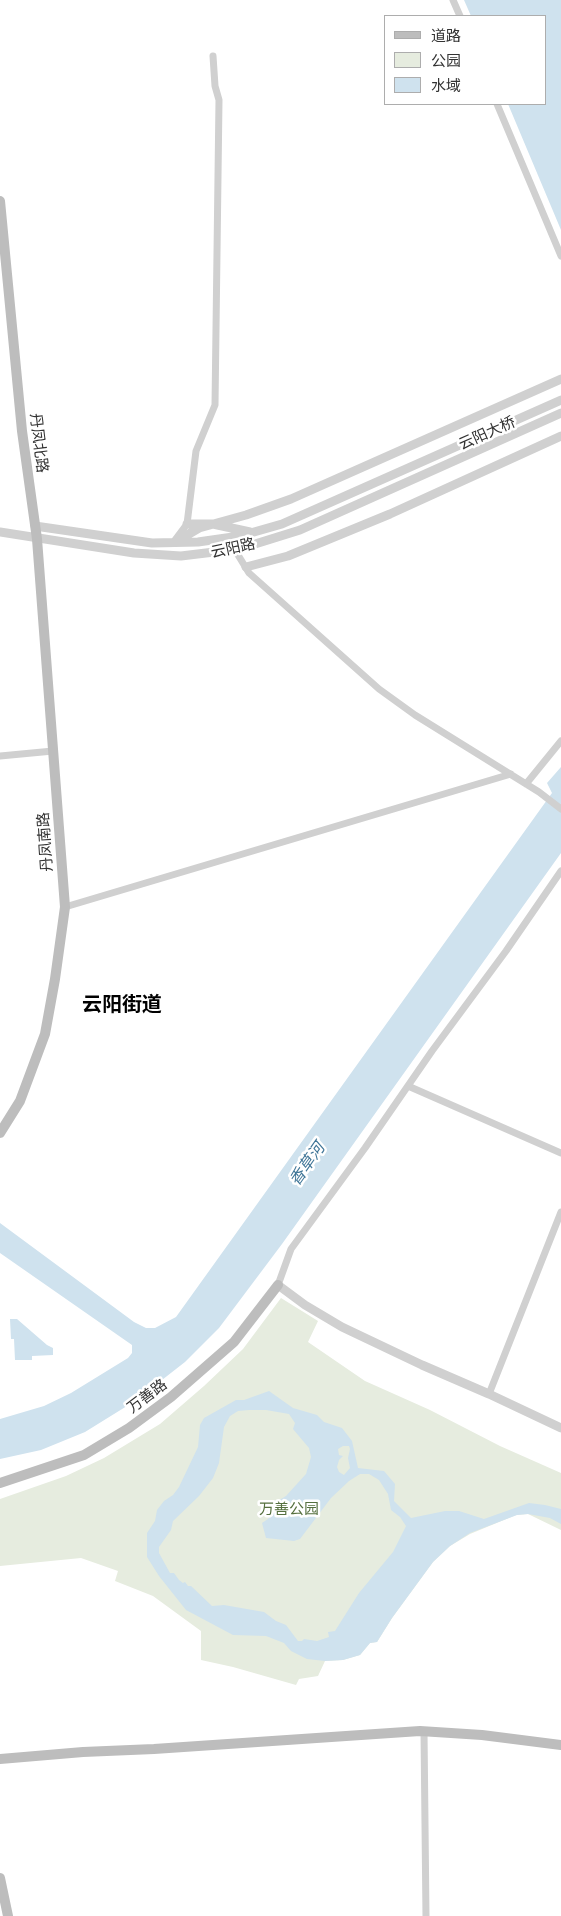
<!DOCTYPE html>
<html>
<head>
<meta charset="utf-8">
<style>
  body { margin:0 }
  #map { position:relative; width:561px; height:1916px; overflow:hidden; background:#fff; font-family:Ubuntu,"Noto Sans SC",sans-serif }
  canvas { display:block }
  .legend { position:absolute; left:384px; top:15px; width:162px; height:90px; box-sizing:border-box; background:#fff; border:1px solid #adadad; margin:0; padding:6px 9px; list-style:none; font-size:15px; color:#333 }
  .legend li { display:flex; align-items:center; gap:10px; height:25px }
  .legend b { width:25px; border:1px solid #adadad }
</style>
</head>
<body>
<div id="map">
<canvas width="561" height="1916"></canvas>
<ul class="legend">
<li><b style="height:6px;background:#bdbdbd"></b>道路</li>
<li><b style="height:14px;background:#e6ecdf"></b>公园</li>
<li><b style="height:14px;background:#cfe2ee"></b>水域</li>
</ul>
</div>
<script>
const ctx = document.querySelector('canvas').getContext('2d');
ctx.lineJoin = 'round';
function fill(path, color) {
  ctx.fillStyle = color;
  ctx.fill(path, 'evenodd');
}
function toPath(rows) {
  const path = new Path2D();
  for (const r of rows) {
    path.moveTo(r[0], r[1]);
    for (let i = 2; i < r.length; i += 2) path.lineTo(r[i], r[i + 1]);
  }
  return path;
}
function strokePath(path, color, width, dash) {
  ctx.strokeStyle = color;
  ctx.lineWidth = width;
  ctx.lineCap = dash ? 'butt' : 'round';
  ctx.setLineDash(dash || []);
  ctx.stroke(path);
}
function drawText(font, color, halo, rows, align = 'center') {
  ctx.font = font + ' Ubuntu,"Noto Sans SC",sans-serif';
  ctx.lineWidth = 5;
  ctx.setLineDash([]);
  ctx.textBaseline = 'middle';
  ctx.strokeStyle = halo;
  ctx.fillStyle = color;
  for (const [text, x, y, turn = 0] of rows) {
    ctx.save();
    ctx.translate(x, y);
    ctx.rotate((+turn || 0) * Math.PI / 180);
    ctx.textAlign = isNaN(turn) ? turn : align;
    if (halo) ctx.strokeText(text, 0, 0);
    ctx.fillText(text, 0, 0);
    ctx.restore();
  }
}
fill(toPath([
  [281,1298,318,1321,308,1342,365,1381,430,1410,500,1446,561,1473,561,1530,528,1514,516,1515,470,1534,450,1546,433,1562,392,1618,377,1642,370,1643,360,1655,343,1660,325,1661,318,1676,299,1679,296,1685,233,1667,201,1660,201,1631,153,1596,115,1581,118,1571,81,1558,0,1566,0,1499,66,1476,104,1458,160,1424,204,1386,243,1349]
]), '#e6ecdf');
fill(toPath([
  [464,0,561,0,561,230,508,104,545,104,545,16,471,16],
  [561,767,561,853,282,1244,219,1328,185,1362,135,1401,85,1432,41,1450,0,1459,0,1419,44,1406,71,1393,128,1358,132,1353,132,1345,0,1253,0,1223,134,1322,146,1328,155,1328,176,1317,552,793,547,783],
  [10,1319,17,1319,47,1345,53,1348,53,1355,32,1356,32,1360,15,1360,14,1339,11,1339],
  [269,1391,293,1408,317,1415,324,1422,342,1428,352,1441,358,1468,384,1471,395,1484,394,1501,411,1518,445,1511,459,1511,484,1519,529,1503,545,1505,561,1509,561,1524,550,1518,528,1514,517,1515,470,1533,450,1546,433,1562,392,1618,377,1642,370,1643,360,1655,343,1660,325,1661,307,1659,291,1651,284,1643,266,1636,233,1635,186,1610,159,1576,147,1557,147,1533,155,1521,157,1510,164,1501,173,1495,179,1487,198,1447,200,1425,204,1418,236,1400,244,1400],
  [249,1410,266,1410,289,1414,295,1423,293,1429,309,1448,311,1457,306,1474,286,1496,273,1504,272,1514,268,1519,262,1523,266,1538,294,1541,300,1539,331,1498,349,1481,360,1474,369,1474,379,1480,388,1494,391,1510,400,1517,406,1526,393,1552,359,1593,335,1631,328,1632,329,1637,317,1641,304,1639,302,1641,298,1641,286,1625,276,1621,264,1612,224,1605,212,1606,191,1586,188,1586,185,1582,183,1583,179,1580,174,1573,170,1573,159,1553,159,1547,171,1530,173,1521,199,1496,213,1478,219,1463,224,1427,230,1416,238,1411],
  [343,1446,349,1446,350,1449,348,1458,350,1468,344,1475,339,1472,337,1467,339,1460,343,1456,339,1455,338,1449]
]), '#cfe2ee');
strokePath(toPath([
  [453,0,460,16],
  [497,104,561,256],
  [175,540,187,524,196,451,215,405,219,100,215,86,213,56],
  [235,550,249,573,379,689,415,715,539,792,561,809],
  [0,756,53,751],
  [526,784,561,741],
  [65,907,511,774],
  [408,1086,561,1153],
  [278,1285,291,1249,365,1148,432,1051,506,951,561,871],
  [489,1394,561,1212],
  [424,1731,426,1916]
]), '#d0d0d0', 7);
strokePath(toPath([
  [187,524,213,524,250,532],
  [35,526,152,543,198,542,240,536,282,524,561,400],
  [0,532,134,553,181,556,239,549,300,530,561,413],
  [175,542,199,528,246,515,291,499,561,379],
  [246,567,288,556,390,514,561,436],
  [278,1285,305,1305,342,1327,422,1365,489,1394,561,1428]
]), '#d0d0d0', 9);
strokePath(toPath([
  [0,201,22,431,37,539,65,907,55,979,45,1034,20,1101,0,1133],
  [0,1483,84,1455,129,1428,171,1397,234,1342,278,1285],
  [0,1759,83,1752,154,1749,420,1731,482,1735,561,1745],
  [0,1878,8,1916]
]), '#bdbdbd', 10);
drawText('15px', '#333', '#fff', [
  ["云阳大桥",487,433,-24],
  ["丹凤北路",39,443,83],
  ["云阳路",233,548,-12],
  ["丹凤南路",45,842,-94],
  ["万善路",147,1396,-37]
]);
drawText('15px', '#56703f', '#fff', [
  ["万善公园",289,1509]
]);
drawText('italic 16px', '#3f7597', '#fff', [
  ["香草河",307,1164,-55]
]);
drawText('bold 20px', '#000', '#fff', [
  ["云阳街道",122,1004]
]);
</script>
</body>
</html>
